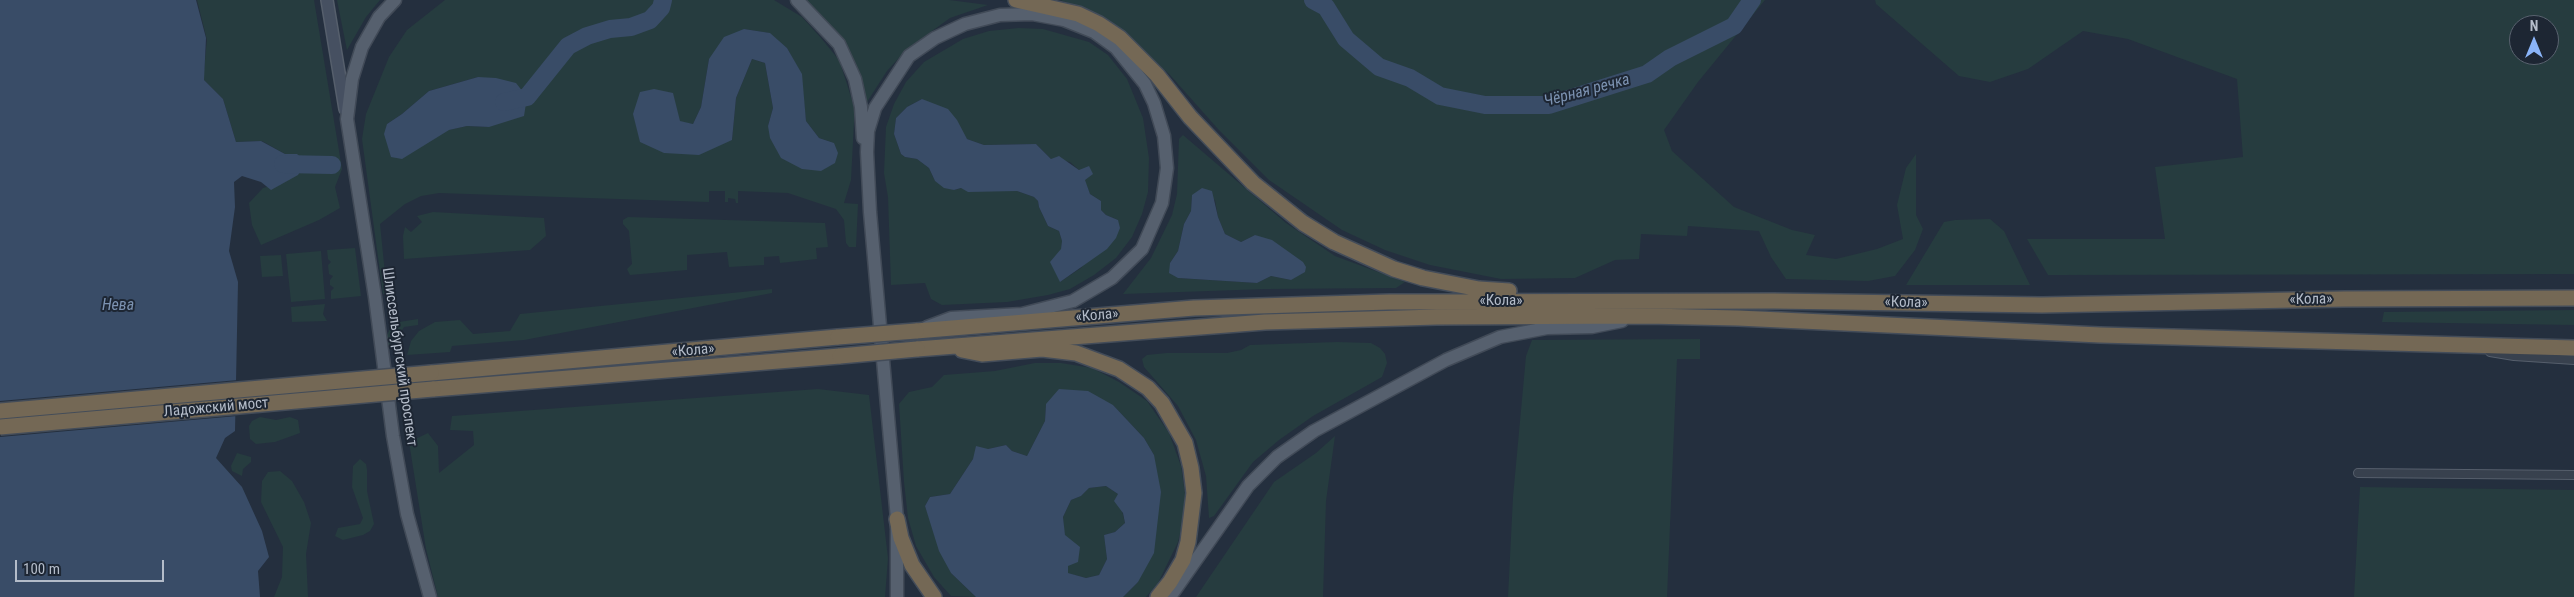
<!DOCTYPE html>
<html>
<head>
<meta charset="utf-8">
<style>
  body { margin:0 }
  #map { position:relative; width:2574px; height:597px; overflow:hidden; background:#242f3e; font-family:"Roboto Condensed",sans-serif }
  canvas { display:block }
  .north { position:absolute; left:2509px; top:15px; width:50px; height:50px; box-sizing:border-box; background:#1d2633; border:1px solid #59626f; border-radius:50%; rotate:0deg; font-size:14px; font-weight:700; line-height:20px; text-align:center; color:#b4bcc9 }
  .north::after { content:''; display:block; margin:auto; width:18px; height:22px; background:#8ab4f8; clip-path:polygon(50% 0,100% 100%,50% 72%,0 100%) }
  .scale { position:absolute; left:15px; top:560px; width:149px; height:22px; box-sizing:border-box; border:2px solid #b4bcc9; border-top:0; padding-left:6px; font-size:15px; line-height:18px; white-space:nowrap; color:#b4bcc9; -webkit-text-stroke:4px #1d2633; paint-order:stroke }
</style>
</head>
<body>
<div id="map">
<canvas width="2574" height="597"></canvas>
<div class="north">N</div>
<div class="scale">100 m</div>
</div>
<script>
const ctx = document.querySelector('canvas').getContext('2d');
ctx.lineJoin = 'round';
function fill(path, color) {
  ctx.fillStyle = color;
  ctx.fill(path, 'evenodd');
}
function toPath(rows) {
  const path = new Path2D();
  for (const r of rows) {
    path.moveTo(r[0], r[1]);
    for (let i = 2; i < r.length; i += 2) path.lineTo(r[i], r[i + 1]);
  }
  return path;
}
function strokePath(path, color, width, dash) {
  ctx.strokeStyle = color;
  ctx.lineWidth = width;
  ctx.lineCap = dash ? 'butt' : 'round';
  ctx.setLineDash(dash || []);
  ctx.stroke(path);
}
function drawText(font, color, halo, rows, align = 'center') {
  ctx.font = font + ' "Roboto Condensed",sans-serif';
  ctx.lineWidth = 4;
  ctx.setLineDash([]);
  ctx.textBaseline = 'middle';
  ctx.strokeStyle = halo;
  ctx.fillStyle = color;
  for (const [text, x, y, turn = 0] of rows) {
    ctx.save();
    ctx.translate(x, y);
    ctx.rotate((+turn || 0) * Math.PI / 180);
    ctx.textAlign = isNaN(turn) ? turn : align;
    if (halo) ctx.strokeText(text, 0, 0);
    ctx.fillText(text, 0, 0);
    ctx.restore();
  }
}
fill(toPath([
  [197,0,314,0,342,169,335,187,340,208,319,220,261,245,252,225,249,203,263,188,286,181,297,154,285,154,262,141,236,142,223,99,203,79,207,40],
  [337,0,380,0,366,17,347,50],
  [445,0,774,0,802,17,821,38,839,60,847,84,854,107,854,122,851,180,844,203,858,204,856,247,849,247,846,243,844,220,836,209,788,193,738,191,738,203,736,203,735,199,728,198,728,202,725,202,725,191,709,191,709,202,439,193,421,196,405,204,380,224,387,294,383,294,362,139,366,114,389,57,407,30],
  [744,29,769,33,787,48,801,74,806,121,819,138,834,143,768,126,773,108,765,63,752,59,736,98,732,140,633,114,693,124,701,107,709,59],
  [478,77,489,127,467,126,448,130,387,124,402,114,429,91],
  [806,0,949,0,988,5,950,18,906,50,887,71,867,102,833,29],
  [1060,0,1765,0,1698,82,1664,130,1672,151,1734,207,1792,230,1815,235,1806,255,1836,259,1877,249,1903,239,1897,205,1906,168,1916,154,1916,215,1923,229,1915,250,1895,276,1868,281,1786,279,1771,257,1759,231,1688,226,1687,236,1641,234,1639,259,1615,260,1575,278,1501,279,1430,265,1385,250,1342,230,1269,180,1218,129,1170,75,1125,33,1092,12],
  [1875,0,2574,0,2574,274,2048,275,2027,239,2165,239,2155,167,2243,157,2237,79,2128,39,2083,31,2028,69,1990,82,1959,76,1876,4],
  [2519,25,2549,25,2549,55,2519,55],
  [1019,28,1043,29,1089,42,1108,55,1127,79,1143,118,1149,158,1148,192,1142,214,1132,237,1116,258,1094,275,1070,289,1048,295,1007,302,942,305,931,299,925,283,891,285,888,197,884,173,886,127,894,104,906,82,924,62,963,39,989,31],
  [922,99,967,139,984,145,1036,144,1051,159,1070,162,1079,170,1090,194,1101,201,1101,210,1106,215,1118,220,1081,268,1060,282,1062,241,1059,231,1048,226,1039,207,1038,201,1034,197,1017,191,961,188,954,190,935,181,929,168,917,159,905,157,901,154,894,134,896,118,907,107],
  [1183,135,1286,223,1335,256,1405,282,1396,288,1266,289,1123,294,1151,258,1172,215,1177,194,1179,139],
  [1192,195,1215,200,1218,217,1225,234,1241,242,1255,235,1302,262,1291,280,1271,276,1257,283,1178,278,1170,263,1178,251,1184,224,1191,211],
  [433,212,544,218,546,236,530,250,404,259,403,236,405,227,411,232,422,222,417,216],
  [628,217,825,223,828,247,816,248,817,259,780,263,779,256,764,257,764,265,729,267,727,252,687,255,687,270,630,275,627,269,632,264,629,231,623,224,623,220],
  [1990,219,2004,231,2030,285,1906,285,1944,222,1955,220],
  [355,248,361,296,331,299,331,291,334,288,330,285,330,280,333,276,329,274,328,265,331,262,328,259,327,250],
  [321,251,325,299,291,302,286,254],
  [281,255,283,276,262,277,260,256],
  [772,289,772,293,524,340,452,346,450,352,407,355,411,341,419,331,435,322,460,320,473,334,510,331,520,314],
  [325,304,323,314,327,321,292,322,291,307],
  [2574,310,2574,325,2382,322,2384,312],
  [418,319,418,325,404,327,399,335,400,344,387,346,387,335,393,323],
  [1700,339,1700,359,1677,359,1667,597,1508,597,1513,497,1526,356,1532,340],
  [1337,342,1371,343,1380,348,1385,354,1387,363,1382,377,1313,416,1279,440,1253,462,1214,516,1209,518,1206,476,1196,440,1178,406,1144,367,1142,359,1147,355,1167,353,1227,353,1241,350,1250,345],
  [1035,363,1061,363,1092,368,1119,382,1147,401,1169,433,1181,466,1185,494,1184,516,1178,542,1158,583,1146,597,1123,597,1138,582,1154,455,1144,438,1113,405,1046,404,1045,421,1027,456,1012,451,1006,445,988,449,973,459,950,494,930,497,925,506,951,573,976,597,951,596,934,577,916,546,908,518,904,482,899,404,909,392,932,387,944,375,995,371],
  [818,389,869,395,888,558,885,597,438,597,426,549,409,442,428,433,438,446,439,473,474,445,473,431,450,430,452,416],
  [260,417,276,420,290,417,298,420,300,433,275,442,256,444,250,439,249,426,252,421],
  [1335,436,1326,501,1323,597,1196,597,1274,482,1316,453],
  [237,453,251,457,251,462,243,469,242,476,232,471,231,466],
  [360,459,366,464,367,470,367,491,374,524,370,531,363,535,343,540,335,536,338,528,360,524,363,518,352,487,353,466],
  [280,471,292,481,304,502,311,523,306,554,308,597,274,597,282,577,283,547,261,502,262,481,268,472],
  [1106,486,1118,494,1125,523,1115,532,1104,535,1107,559,1099,575,1086,578,1067,573,1063,517,1071,500,1081,496,1089,488],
  [2360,487,2574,490,2574,597,2354,597]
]), '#263c3f');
fill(toPath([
  [0,0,196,0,206,38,204,80,223,99,236,142,261,141,285,154,297,154,306,162,298,175,271,190,261,182,242,176,234,182,235,207,229,251,238,282,235,431,225,438,216,458,242,487,262,531,269,557,258,571,260,597,0,597],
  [744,29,770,33,787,48,802,74,806,121,819,138,834,143,838,153,835,163,821,171,802,169,781,158,770,138,768,126,773,108,765,63,752,59,736,98,732,140,699,155,664,153,640,142,633,114,640,92,654,89,673,93,680,121,693,124,701,107,709,59,724,37],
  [478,77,496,78,516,83,527,97,524,116,489,127,467,126,449,130,402,159,391,157,384,134,387,124,402,114,429,91],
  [922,99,948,109,957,120,967,139,984,145,1036,144,1051,159,1059,156,1079,170,1089,166,1093,174,1085,180,1090,194,1101,201,1101,210,1106,215,1118,220,1120,228,1116,238,1107,249,1060,282,1050,262,1061,249,1062,241,1059,231,1048,226,1039,207,1038,201,1034,197,1017,191,968,192,961,188,954,190,944,188,935,181,929,168,917,159,905,157,901,154,894,134,896,118,907,107],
  [1202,188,1212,191,1218,217,1225,234,1241,242,1255,235,1272,240,1303,262,1306,267,1305,272,1291,280,1271,276,1257,283,1178,278,1169,273,1170,263,1178,251,1184,224,1191,211,1192,195],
  [1059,389,1088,391,1113,405,1144,438,1154,455,1161,492,1154,553,1138,582,1123,597,976,597,951,573,939,551,925,506,930,497,950,494,973,459,976,446,988,449,1006,445,1012,451,1027,456,1045,421,1046,404],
  [1106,486,1118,494,1114,501,1123,513,1125,523,1115,532,1104,535,1107,559,1099,575,1086,578,1068,573,1068,566,1078,562,1080,547,1065,535,1063,517,1071,500,1081,496,1089,488]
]), '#394c67');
fill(toPath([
  [238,380,237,416,0,437,0,401]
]), '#242f3e');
strokePath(toPath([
  [1313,0,1326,7,1346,39,1379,67,1410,78,1440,96,1485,105,1549,105,1647,74,1670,58,1734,26,1752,0],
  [504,102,527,97,568,46,587,36,610,29,631,27,650,20,661,8,663,0],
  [283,164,332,165]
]), '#394c67', 18);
const street = toPath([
  [2490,352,2514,356,2574,360],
  [2358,473,2574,475]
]);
const secondary = toPath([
  [327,0,345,109]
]);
const primary = toPath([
  [395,0,379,17,362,47,352,79,347,119,375,297,393,436,407,514,430,597],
  [797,0,839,44,855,79,861,107,863,138],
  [897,597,897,519,870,212,867,152,868,131,875,108,909,56,935,38,965,24,1000,15,1032,14,1064,20,1094,32,1116,48,1145,84,1154,103,1164,136,1167,168,1162,203,1142,249,1112,278,1073,301,1022,314,951,318,927,327],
  [1170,597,1248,486,1277,457,1314,431,1446,360,1500,337,1547,328,1592,327,1622,321]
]);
const highway = toPath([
  [1016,0,1078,14,1099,24,1120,38,1157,75,1190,117,1253,183,1303,223,1334,242,1394,269,1423,278,1479,289,1509,291],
  [916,331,1194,308,1389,302,1774,301,2042,305,2344,299,2574,298],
  [917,349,1265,322,1437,317,1647,316,1738,318,2100,335,2574,348],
  [962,350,982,354,1042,349,1076,353,1119,369,1148,388,1162,403,1185,443,1191,468,1194,493,1188,542,1183,560,1170,582,1158,597],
  [431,373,838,337],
  [433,389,840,356],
  [897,519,901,538,912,565,934,597]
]);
strokePath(street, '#565f6c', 10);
strokePath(secondary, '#565f6c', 14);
strokePath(primary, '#414a57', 15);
strokePath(highway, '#434c59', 18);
strokePath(street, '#38414e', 8);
strokePath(secondary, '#465061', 11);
strokePath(primary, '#56606e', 12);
strokePath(highway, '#746855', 15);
const highwayBridge = toPath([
  [838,337,916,331],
  [840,356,917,349],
  [0,411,431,373],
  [0,427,433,389]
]);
strokePath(highwayBridge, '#434c59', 18, []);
strokePath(highwayBridge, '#746855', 15);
drawText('15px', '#b4bcc9', '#1d2633', [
  ["«Кола»",2311,300,-1],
  ["«Кола»",1501,301],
  ["«Кола»",1906,303,1],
  ["«Кола»",1097,316,-5],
  ["«Кола»",693,351,-5],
  ["Шлиссельбургский проспект",399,357,82],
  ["Ладожский мост",216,408,-5]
]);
drawText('italic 16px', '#7c92b1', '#1d2633', [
  ["Чёрная речка",1587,91,-15],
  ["Нева",118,306]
]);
</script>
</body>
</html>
